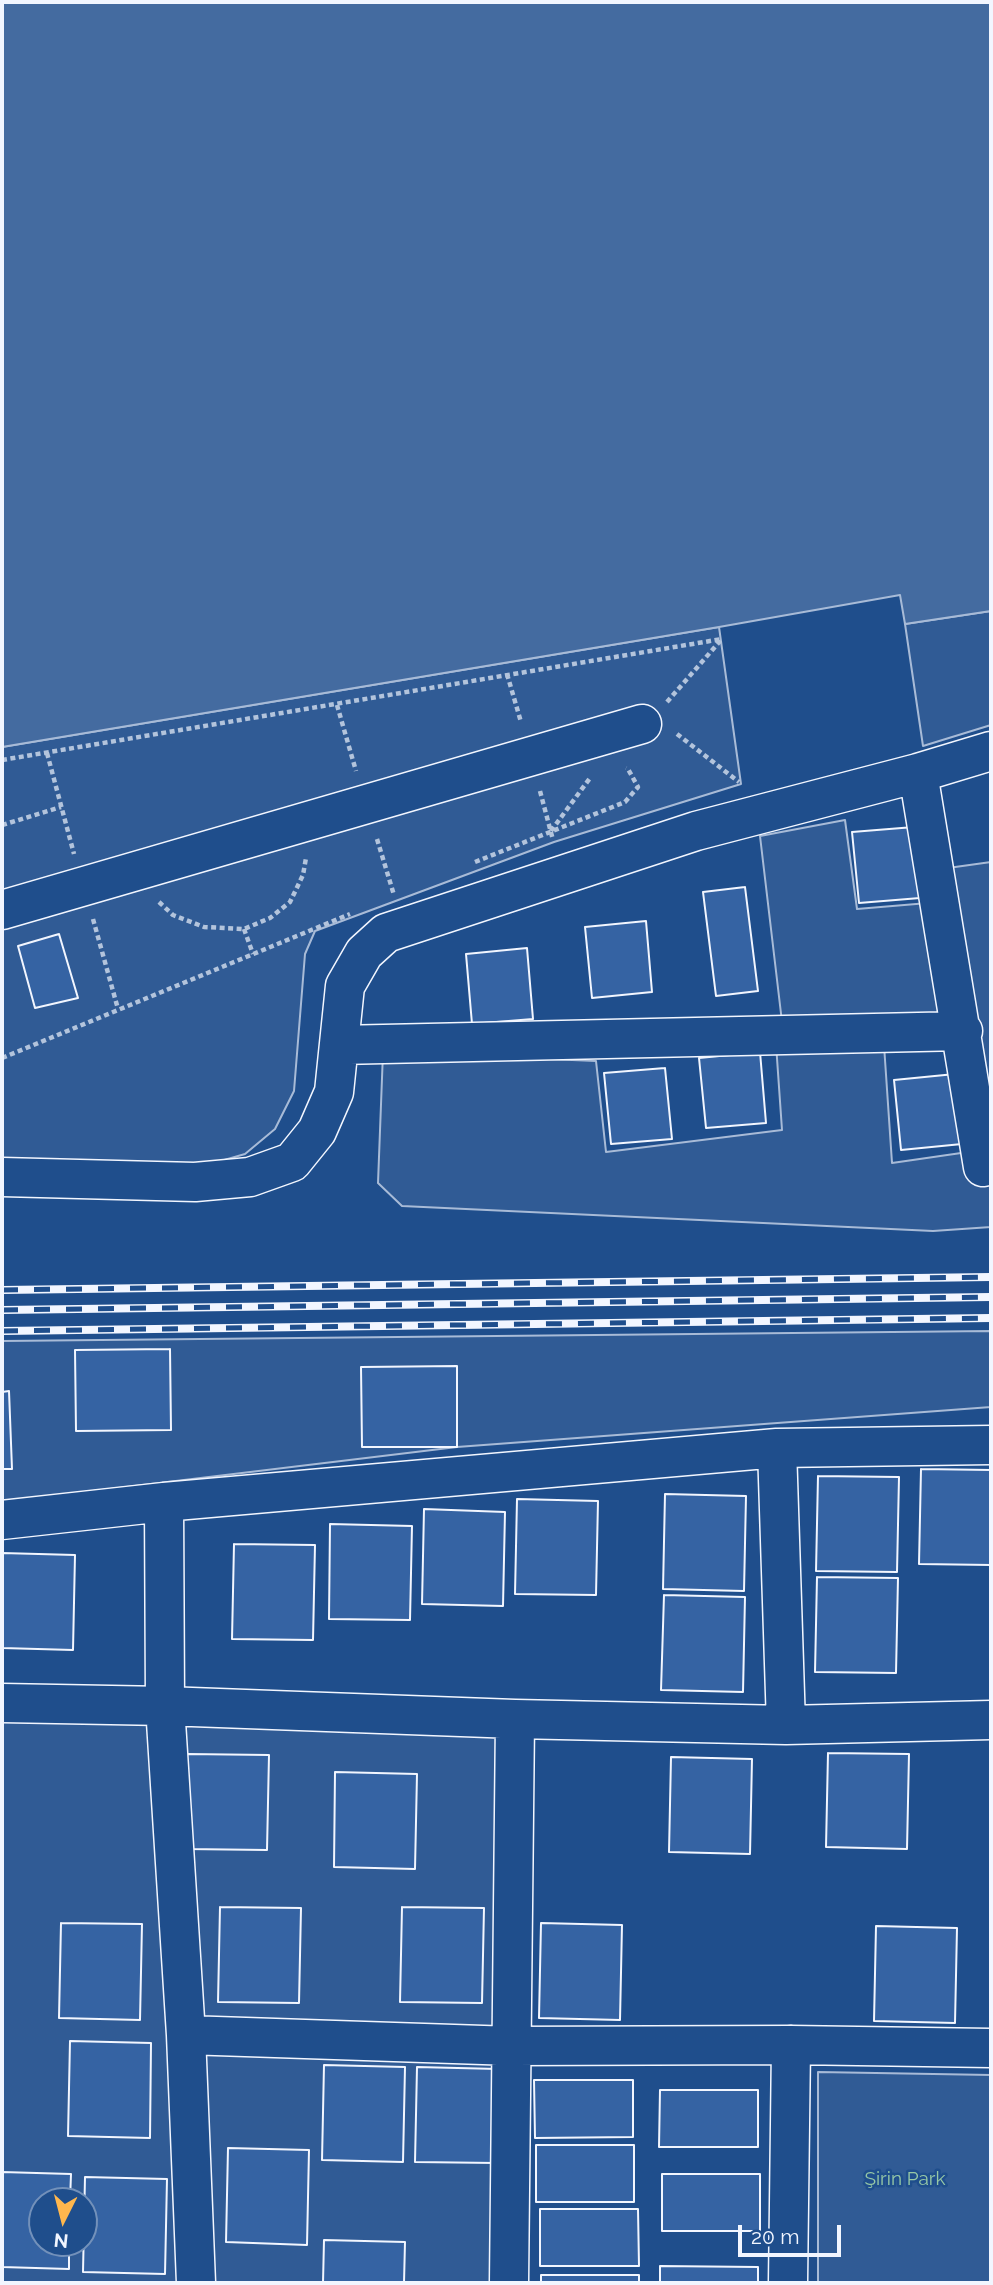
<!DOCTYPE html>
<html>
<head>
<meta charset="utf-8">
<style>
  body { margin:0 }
  #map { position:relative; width:993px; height:2285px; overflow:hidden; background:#1f4e8c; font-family:Raleway,sans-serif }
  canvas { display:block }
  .frame { position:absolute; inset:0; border:4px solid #f2f6ff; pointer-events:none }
  .north { position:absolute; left:28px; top:2187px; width:70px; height:70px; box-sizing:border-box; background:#1f4e8c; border:2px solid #7391ba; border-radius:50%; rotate:186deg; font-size:19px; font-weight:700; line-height:28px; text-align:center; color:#f2f6ff }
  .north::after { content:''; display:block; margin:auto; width:24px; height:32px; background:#ffb74d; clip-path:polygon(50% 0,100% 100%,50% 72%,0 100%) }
  .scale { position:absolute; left:738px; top:2225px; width:103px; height:32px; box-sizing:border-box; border:4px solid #f2f6ff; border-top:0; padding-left:9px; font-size:21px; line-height:24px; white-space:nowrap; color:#f2f6ff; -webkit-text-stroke:5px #1f4e8c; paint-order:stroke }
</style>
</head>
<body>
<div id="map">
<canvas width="993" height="2285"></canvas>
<div class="frame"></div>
<div class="north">N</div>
<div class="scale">20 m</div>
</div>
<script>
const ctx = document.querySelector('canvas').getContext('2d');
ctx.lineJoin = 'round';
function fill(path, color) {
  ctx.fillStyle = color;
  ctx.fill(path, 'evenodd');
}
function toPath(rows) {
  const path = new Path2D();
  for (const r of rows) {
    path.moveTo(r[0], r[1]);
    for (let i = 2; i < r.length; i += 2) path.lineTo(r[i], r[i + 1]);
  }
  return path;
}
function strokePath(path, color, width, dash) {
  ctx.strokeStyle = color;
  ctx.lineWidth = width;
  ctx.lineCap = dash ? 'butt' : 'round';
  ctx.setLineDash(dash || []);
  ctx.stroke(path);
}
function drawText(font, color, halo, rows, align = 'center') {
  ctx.font = font + ' Raleway,sans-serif';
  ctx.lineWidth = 5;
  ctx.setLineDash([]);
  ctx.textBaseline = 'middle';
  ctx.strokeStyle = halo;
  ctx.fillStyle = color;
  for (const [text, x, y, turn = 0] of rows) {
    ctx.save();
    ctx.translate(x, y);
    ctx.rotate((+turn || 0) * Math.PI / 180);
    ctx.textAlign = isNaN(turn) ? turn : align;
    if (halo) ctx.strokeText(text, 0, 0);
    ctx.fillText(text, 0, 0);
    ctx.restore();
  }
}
const built = toPath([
  [991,611,991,725,923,746,905,624,991,611],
  [719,627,741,784,554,842,315,931,305,954,294,1091,275,1129,245,1154,207,1165,2,1163,2,747,719,627],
  [845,820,857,909,928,903,951,1017,782,1022,760,836,845,820],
  [991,862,991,1129,948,868,991,862],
  [776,1044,884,1045,892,1163,968,1152,991,1164,991,1227,933,1231,402,1206,378,1183,383,1052,596,1061,606,1152,782,1130,776,1044],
  [991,1331,991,1407,457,1447,2,1502,2,1341,991,1331],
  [2,1703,515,1719,509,2283,2,2283,2,1703],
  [42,2201,84,2201,84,2243,42,2243,42,2201],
  [818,2072,991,2075,991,2283,818,2283,818,2072]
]);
fill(built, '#305b95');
strokePath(built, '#a8bbd7', 2);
const water = toPath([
  [2,2,991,2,991,611,905,624,900,595,719,627,2,747,2,2]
]);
fill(water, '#446ba0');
strokePath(water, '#a8bbd7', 2);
const building = toPath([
  [914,827,920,898,859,903,852,832,914,827],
  [745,887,758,991,716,996,703,892,745,887],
  [646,921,652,992,592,998,585,927,646,921],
  [59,934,78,998,35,1008,18,946,59,934],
  [527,948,533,1019,472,1024,466,954,527,948],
  [760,1052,766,1123,706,1128,699,1058,760,1052],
  [665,1068,672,1139,611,1144,604,1073,665,1068],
  [955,1074,962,1144,901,1150,894,1080,955,1074],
  [170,1349,171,1430,76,1431,75,1350,170,1349],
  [457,1366,457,1447,362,1447,361,1367,457,1366],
  [9,1391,12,1469,2,1469,2,1392,9,1391],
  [921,1469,991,1470,991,1565,919,1564,921,1469],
  [818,1476,899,1477,897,1572,816,1571,818,1476],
  [665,1494,746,1496,744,1591,663,1589,665,1494],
  [517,1499,598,1501,596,1595,515,1594,517,1499],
  [424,1509,505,1512,503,1606,422,1604,424,1509],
  [330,1524,412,1526,410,1620,329,1619,330,1524],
  [234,1544,315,1545,313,1640,232,1639,234,1544],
  [2,1553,75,1555,73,1650,2,1648,2,1553],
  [817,1577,898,1578,896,1673,815,1672,817,1577],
  [664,1595,745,1597,743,1692,661,1690,664,1595],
  [828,1753,909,1754,907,1849,826,1847,828,1753],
  [187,1754,269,1755,267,1850,186,1849,187,1754],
  [671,1757,752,1759,750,1854,669,1852,671,1757],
  [335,1772,417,1774,415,1869,334,1867,335,1772],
  [220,1907,301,1908,299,2003,218,2002,220,1907],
  [402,1907,484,1908,482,2003,400,2002,402,1907],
  [61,1923,142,1924,140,2020,59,2018,61,1923],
  [541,1923,622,1925,620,2020,539,2018,541,1923],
  [876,1926,957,1928,955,2023,874,2021,876,1926],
  [70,2041,151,2043,150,2138,68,2136,70,2041],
  [324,2065,405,2067,403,2162,322,2160,324,2065],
  [417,2067,498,2069,496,2163,415,2162,417,2067],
  [534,2080,633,2080,633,2137,535,2138,534,2080],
  [660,2090,758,2090,758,2147,659,2147,660,2090],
  [536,2145,634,2145,634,2202,536,2202,536,2145],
  [228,2148,309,2150,307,2245,226,2242,228,2148],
  [2,2172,71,2174,70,2201,42,2201,42,2243,69,2243,69,2269,2,2267,2,2172],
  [662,2174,760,2174,760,2231,662,2231,662,2174],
  [85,2177,167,2179,165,2274,83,2272,85,2177],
  [540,2209,638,2209,639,2266,540,2266,540,2209],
  [324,2240,405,2242,404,2283,323,2283,324,2240],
  [660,2266,758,2267,758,2283,660,2283,660,2266],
  [541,2275,639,2275,639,2283,541,2283,541,2275]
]);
fill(building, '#3563a3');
strokePath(building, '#f2f6ff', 2);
const minor = toPath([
  [918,773,983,1167],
  [2,910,642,724],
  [339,1045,963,1031],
  [2,1177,195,1182,250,1177,292,1162,317,1131,334,1092,345,986,364,953,386,933,696,831,918,773,991,751],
  [777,1448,786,1725],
  [164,1502,165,1706,186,2035,196,2283],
  [2,1520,164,1502,777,1448,991,1445],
  [2,1703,165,1706,515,1719,786,1725,991,1720],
  [186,2035,513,2046,791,2045,991,2048],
  [509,2283,515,1719],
  [788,2283,791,2045]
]);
strokePath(minor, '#f2f6ff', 41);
strokePath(toPath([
  [507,674,521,722],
  [667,702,721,640],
  [337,705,356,771],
  [677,734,739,782],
  [47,753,74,854],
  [2,760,722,639],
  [540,791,553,840],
  [2,825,61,807],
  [551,831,590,778],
  [377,839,394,895],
  [475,862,625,802,638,787,628,769,626,768],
  [159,902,173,915,204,927,244,929,270,918,290,902,303,875,306,858],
  [93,919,118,1009],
  [244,929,253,954],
  [2,1058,350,914]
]), '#b3c4dc', 4.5, [5, 3.5]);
strokePath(minor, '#1f4e8c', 38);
const rail = toPath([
  [2,1290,991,1277],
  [2,1310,991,1297],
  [2,1331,991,1318]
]);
strokePath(rail, '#f2f6ff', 8);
strokePath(rail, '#1f4e8c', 5, [16]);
drawText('19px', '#97c8a6', '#1f4e8c', [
  ["Şirin Park",905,2179]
]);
</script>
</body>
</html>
